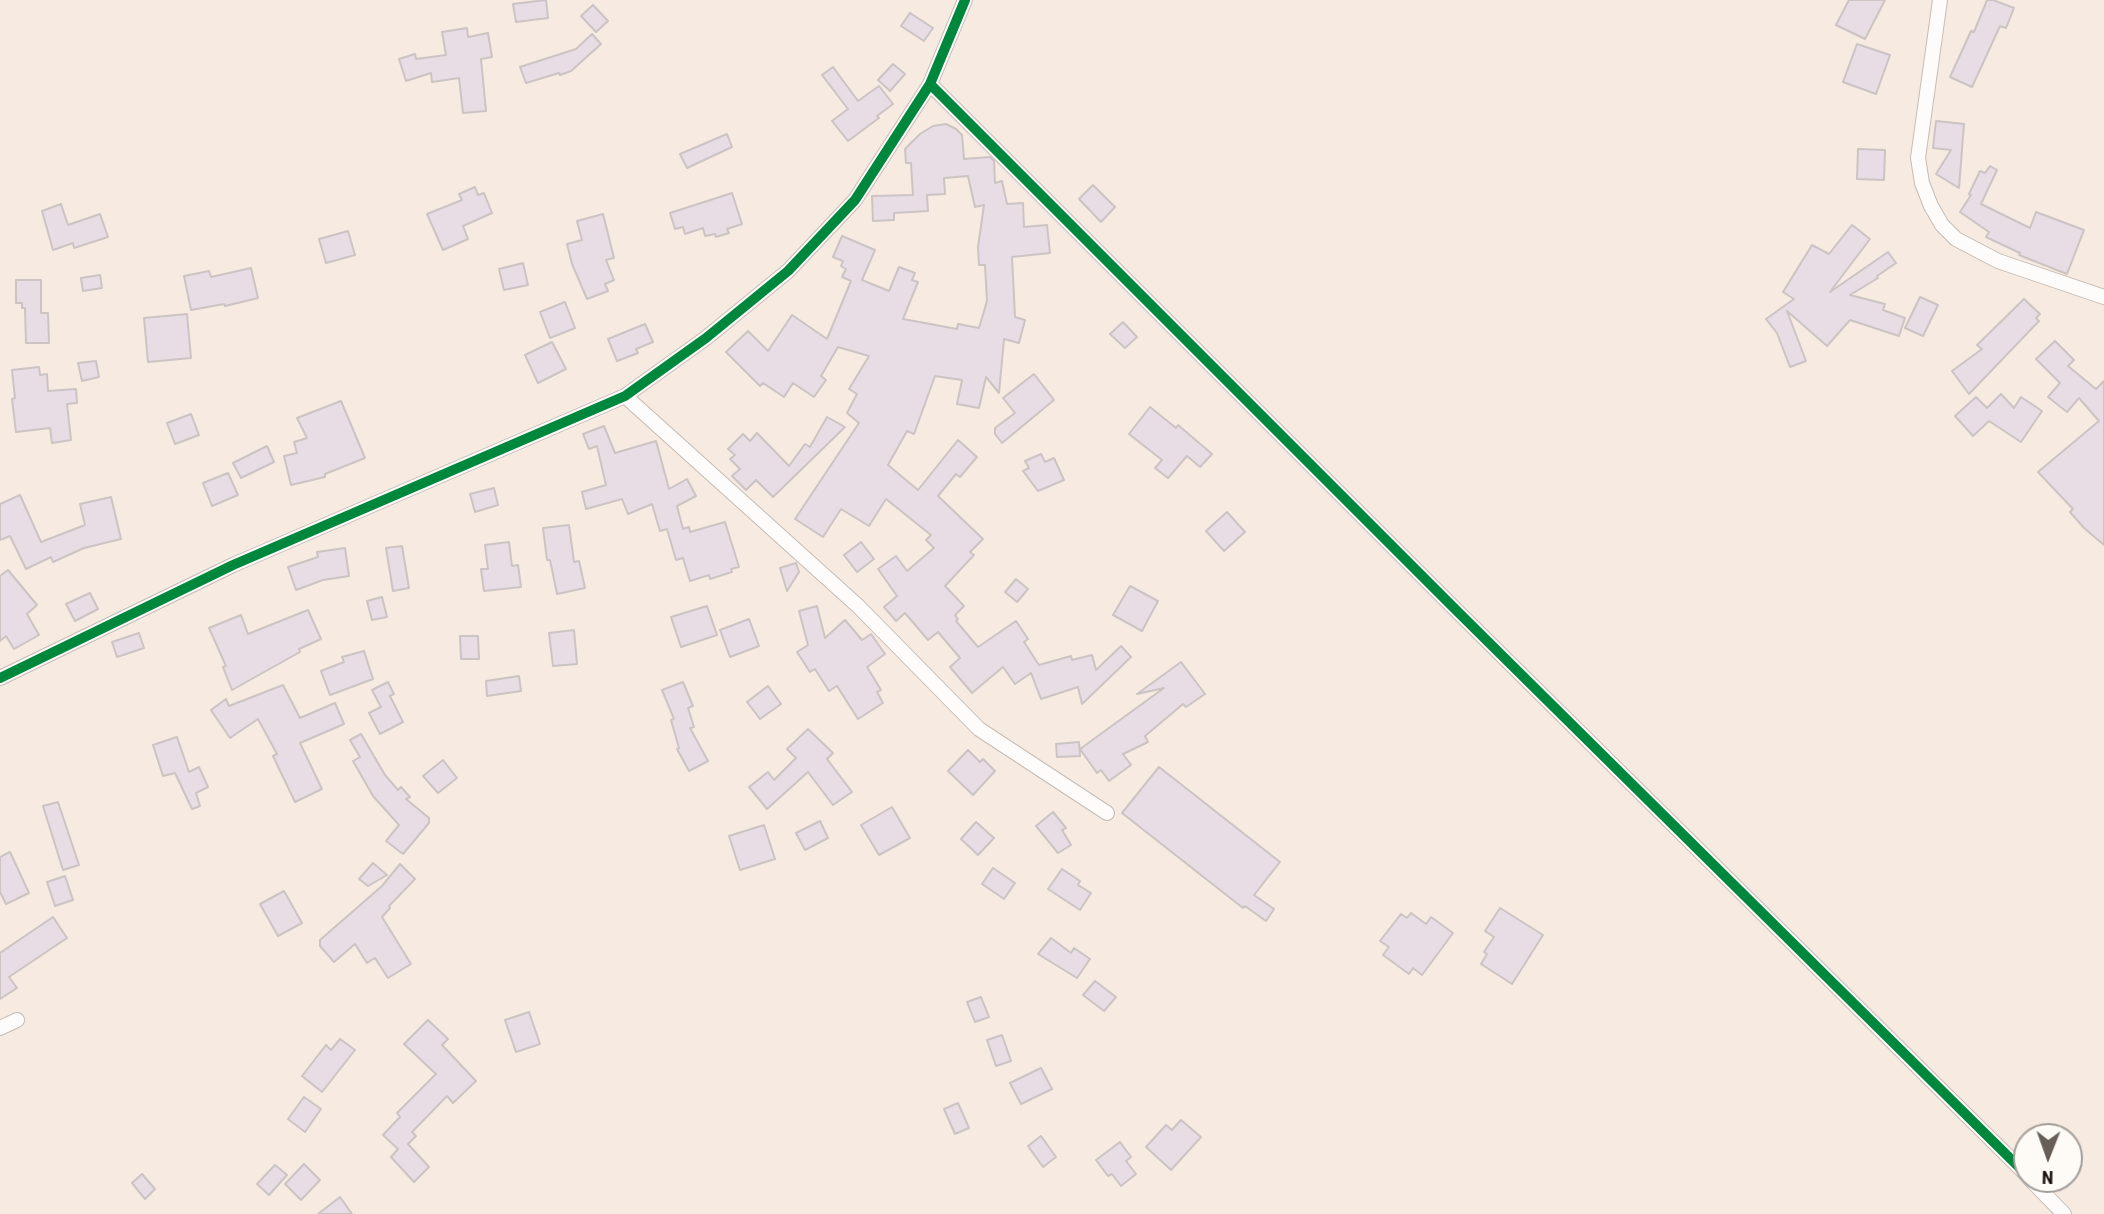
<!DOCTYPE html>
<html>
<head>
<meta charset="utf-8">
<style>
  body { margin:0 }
  #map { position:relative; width:2104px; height:1214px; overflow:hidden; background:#f6eae1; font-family:"Roboto Condensed",sans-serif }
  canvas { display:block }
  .north { position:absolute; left:2013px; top:1123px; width:70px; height:70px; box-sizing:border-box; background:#fefaf6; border:2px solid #a29d99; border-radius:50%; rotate:181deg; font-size:19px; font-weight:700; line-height:28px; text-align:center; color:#19120d }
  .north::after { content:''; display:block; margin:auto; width:24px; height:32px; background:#665e57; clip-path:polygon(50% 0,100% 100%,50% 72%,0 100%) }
</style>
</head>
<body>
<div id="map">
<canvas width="2104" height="1214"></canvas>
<div class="north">N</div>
</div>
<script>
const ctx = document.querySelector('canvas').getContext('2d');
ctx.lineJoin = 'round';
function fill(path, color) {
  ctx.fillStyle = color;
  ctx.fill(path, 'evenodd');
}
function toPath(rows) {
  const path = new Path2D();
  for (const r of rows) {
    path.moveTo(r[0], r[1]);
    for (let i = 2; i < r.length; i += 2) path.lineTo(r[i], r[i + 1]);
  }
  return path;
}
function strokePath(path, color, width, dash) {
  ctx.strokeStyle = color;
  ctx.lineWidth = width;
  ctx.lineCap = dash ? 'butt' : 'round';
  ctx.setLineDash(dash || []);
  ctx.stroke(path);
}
const building = toPath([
  [546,0,548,18,516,22,513,4,546,0],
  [1849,0,1885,0,1865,39,1836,25,1849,0],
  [1987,0,1993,0,2014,8,2006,28,2000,26,1972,87,1950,77,1971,31,1974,32,1987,0],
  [593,5,608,21,596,32,581,16,593,5],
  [910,13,933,28,924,41,901,26,910,13],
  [467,28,468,37,488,33,492,57,481,59,486,111,463,113,459,78,432,82,431,73,406,81,399,59,415,54,416,59,446,55,442,32,467,28],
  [592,34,601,44,571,71,560,75,559,73,526,83,520,67,576,49,592,34],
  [1857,44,1890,55,1876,94,1843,82,1857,44],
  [893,64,905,74,890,91,878,80,893,64],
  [833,67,858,101,879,86,893,104,877,116,879,118,848,141,832,121,848,109,822,75,833,67],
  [1936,121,1964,124,1959,188,1936,174,1951,150,1933,148,1936,121],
  [946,124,956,129,962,135,964,159,990,157,994,161,995,183,1002,181,1007,204,1023,203,1024,227,1047,225,1050,253,1012,257,1015,317,1025,320,1019,343,1004,339,999,393,986,377,979,408,957,404,962,380,935,376,914,434,907,431,888,465,918,490,958,440,977,457,960,477,956,474,938,496,983,539,970,552,974,555,945,586,964,606,955,615,958,619,956,621,978,647,1016,621,1028,639,1024,642,1039,665,1071,656,1072,660,1092,655,1096,670,1121,646,1131,657,1082,704,1078,687,1041,699,1031,673,1015,684,1003,667,972,693,950,667,960,658,938,632,928,640,905,613,896,621,884,607,897,596,878,569,896,556,907,571,934,548,926,540,931,535,886,499,869,526,841,509,823,537,795,519,859,423,847,413,857,394,849,389,869,356,838,347,821,376,826,380,814,397,793,383,784,397,763,383,760,386,726,352,748,331,768,351,792,315,827,339,851,281,842,277,846,269,841,266,843,261,833,257,842,236,875,250,862,280,889,291,899,267,915,273,912,280,918,282,903,319,957,329,958,324,979,328,987,301,985,265,979,265,978,247,984,205,975,207,968,176,944,178,945,194,927,195,928,211,894,213,894,220,873,221,872,196,913,195,911,163,906,163,905,149,920,134,933,126,946,124],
  [727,134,732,147,687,168,680,154,727,134],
  [1858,149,1885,150,1884,180,1857,179,1858,149],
  [1990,166,1997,170,1981,204,2030,228,2036,212,2084,230,2067,274,2019,255,2020,253,1986,237,1989,232,1960,212,1971,195,1969,194,1980,171,1985,173,1990,166],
  [1093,185,1115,207,1101,222,1079,199,1093,185],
  [475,187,478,195,484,193,492,213,463,226,468,239,443,250,427,214,462,200,459,194,475,187],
  [732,193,742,224,727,229,729,233,716,237,715,234,705,236,703,228,685,234,683,227,675,229,670,213,732,193],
  [61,204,68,225,100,214,108,237,74,248,73,243,53,250,42,211,61,204],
  [603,214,614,258,606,260,614,280,605,284,608,291,587,299,572,264,567,244,582,240,577,221,603,214],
  [1852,225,1870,239,1830,292,1888,252,1896,263,1877,276,1878,278,1850,295,1885,304,1883,310,1905,318,1899,336,1850,320,1827,346,1787,311,1806,361,1790,367,1777,333,1766,319,1794,299,1783,292,1812,245,1829,254,1852,225],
  [348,231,355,255,326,263,319,239,348,231],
  [523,263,528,285,504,290,499,269,523,263],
  [251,268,258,298,225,306,224,304,191,310,184,276,209,271,211,277,251,268],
  [100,275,102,288,83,291,81,278,100,275],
  [16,280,41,280,41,313,48,313,49,343,26,343,25,308,22,308,22,303,16,303,16,280],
  [1920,297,1938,305,1923,336,1905,328,1920,297],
  [2024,299,2040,314,2036,318,2039,321,1969,394,1952,371,1982,349,1977,345,2024,299],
  [565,302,575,328,550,338,540,312,565,302],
  [187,314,191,358,148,362,144,318,187,314],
  [1123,322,1137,337,1125,348,1110,334,1123,322],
  [645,324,653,342,636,349,638,353,617,361,608,339,645,324],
  [2055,341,2074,360,2068,366,2096,389,2104,381,2104,545,2084,528,2070,512,2073,509,2038,472,2099,421,2079,398,2067,412,2048,397,2060,383,2036,359,2055,341],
  [552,342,566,369,538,383,525,355,552,342],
  [96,361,99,377,82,381,78,363,96,361],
  [39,367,40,375,47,374,48,391,76,389,77,403,67,404,71,440,52,443,50,428,16,432,12,399,15,398,12,370,39,367],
  [1034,374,1054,400,1002,443,995,434,995,428,1015,413,1003,398,1034,374],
  [2001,394,2014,408,2021,397,2042,411,2021,442,1989,421,1973,436,1955,416,1976,397,1987,408,2001,394],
  [341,401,365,458,325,474,325,477,291,485,284,456,297,453,294,442,307,438,297,418,341,401],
  [1150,407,1176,428,1178,425,1212,454,1200,467,1187,456,1168,478,1155,468,1162,460,1129,434,1150,407],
  [191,414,199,435,175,444,167,423,191,414],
  [827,417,845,427,773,497,756,480,746,490,732,476,740,469,730,459,735,455,728,449,743,434,750,441,757,433,789,466,805,444,810,447,827,417],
  [604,426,615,453,656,441,669,489,687,479,696,496,677,506,683,529,689,527,690,532,725,522,739,567,731,569,732,572,710,579,709,575,690,581,683,558,676,560,667,529,660,531,652,504,628,514,622,499,586,509,582,492,606,485,597,446,589,449,583,434,604,426],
  [267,446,274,462,241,478,233,463,267,446],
  [1041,454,1045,462,1054,458,1064,480,1038,491,1023,471,1029,468,1025,461,1041,454],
  [228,473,238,495,212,506,203,483,228,473],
  [494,488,498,505,475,512,470,494,494,488],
  [20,495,41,542,85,525,80,504,111,497,121,539,84,548,53,562,51,557,26,569,10,536,0,540,0,504,20,495],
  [1227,512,1245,532,1224,551,1206,531,1227,512],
  [569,525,574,562,579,561,585,588,557,594,550,560,547,560,543,528,569,525],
  [509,542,512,566,518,565,521,587,484,591,481,569,488,569,485,545,509,542],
  [861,542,874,559,857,572,844,555,861,542],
  [402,546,409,588,393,591,386,548,402,546],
  [345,548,349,576,323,580,296,590,288,567,318,557,317,552,345,548],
  [796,563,799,572,787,591,780,568,796,563],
  [8,570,37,605,27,614,39,635,14,649,6,636,0,641,0,576,8,570],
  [1016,579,1028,589,1017,602,1005,592,1016,579],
  [1130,586,1158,601,1142,631,1113,615,1130,586],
  [90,593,98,609,75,621,66,604,90,593],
  [382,597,387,617,372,620,367,601,382,597],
  [707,606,717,635,681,647,671,617,707,606],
  [817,606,825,638,845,620,862,640,871,634,885,654,867,667,881,690,877,692,883,703,858,719,837,686,829,691,815,669,810,672,797,652,808,645,799,611,817,606],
  [308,610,321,639,299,649,300,652,232,690,223,667,226,666,209,628,241,615,248,634,308,610],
  [749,619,759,646,730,657,720,630,749,619],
  [574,630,577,664,553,666,549,633,574,630],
  [139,633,144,648,117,657,112,642,139,633],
  [460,636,478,636,479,659,461,659,460,636],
  [364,651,373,679,330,695,321,671,344,662,342,657,364,651],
  [1181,662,1205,694,1186,707,1183,704,1145,736,1148,742,1123,754,1131,765,1109,781,1101,770,1097,773,1080,749,1164,688,1137,694,1181,662],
  [519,676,521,691,487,696,486,681,519,676],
  [388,682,394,694,390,696,403,722,380,734,369,713,381,707,372,690,388,682],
  [683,682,693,706,688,708,694,727,690,728,708,761,689,771,677,749,679,748,671,720,674,719,662,690,683,682],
  [283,685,300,718,335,703,344,724,300,743,322,789,295,802,273,756,277,754,258,719,230,738,211,710,226,699,229,706,283,685],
  [768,686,781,704,760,719,747,702,768,686],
  [808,729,833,753,827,759,852,792,833,805,808,772,767,809,749,787,768,772,774,780,796,758,787,749,808,729],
  [361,734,385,775,398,790,401,787,410,797,406,799,429,818,429,823,403,854,386,841,399,825,373,796,353,761,360,757,350,740,361,734],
  [177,737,189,772,199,767,208,787,196,793,200,806,192,809,175,773,163,776,153,745,177,737],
  [1079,742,1080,756,1057,757,1056,744,1079,742],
  [968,750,980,762,983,759,995,771,973,795,948,771,968,750],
  [443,760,457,778,438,793,423,776,443,760],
  [1159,767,1280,862,1254,895,1274,909,1266,921,1245,906,1243,908,1122,813,1159,767],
  [58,802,79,865,63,870,43,806,58,802],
  [892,807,910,838,879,855,861,825,892,807],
  [1053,812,1066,828,1062,830,1071,845,1058,853,1036,826,1053,812],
  [820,821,828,838,805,850,796,833,820,821],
  [976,822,994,838,978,855,961,839,976,822],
  [764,825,775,859,740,870,729,836,764,825],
  [10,852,29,893,6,904,0,892,0,857,10,852],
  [373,863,387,875,368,886,359,879,373,863],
  [400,864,415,879,389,906,390,908,382,917,411,964,388,978,375,958,367,963,355,944,334,962,320,946,320,940,382,886,400,864],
  [993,868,1015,883,1004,899,982,884,993,868],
  [1062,869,1080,881,1078,885,1091,893,1080,910,1048,889,1062,869],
  [65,876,73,900,55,906,47,882,65,876],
  [284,891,302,923,278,936,260,904,284,891],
  [1500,908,1543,935,1512,984,1481,964,1487,954,1484,952,1494,937,1485,931,1500,908],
  [1411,913,1426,924,1431,917,1453,933,1422,975,1413,968,1409,974,1383,955,1389,947,1380,941,1401,914,1407,918,1411,913],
  [53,917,67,938,9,977,17,988,0,999,0,953,53,917],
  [1051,938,1071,953,1074,948,1090,959,1077,978,1038,954,1051,938],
  [1095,981,1116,997,1104,1011,1083,995,1095,981],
  [981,997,989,1017,975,1022,967,1002,981,997],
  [529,1012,540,1044,516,1052,505,1020,529,1012],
  [428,1020,448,1039,442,1045,476,1081,453,1103,447,1096,412,1132,416,1136,408,1144,429,1167,414,1182,391,1157,398,1149,383,1135,400,1117,397,1113,436,1074,404,1044,428,1020],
  [1002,1035,1011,1061,996,1066,987,1040,1002,1035],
  [340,1039,355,1050,322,1092,302,1076,326,1045,331,1050,340,1039],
  [1041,1068,1052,1089,1021,1104,1010,1083,1041,1068],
  [304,1097,321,1109,305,1132,288,1119,304,1097],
  [958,1103,969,1128,955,1134,944,1109,958,1103],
  [1181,1120,1201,1137,1171,1170,1146,1147,1166,1125,1172,1130,1181,1120],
  [1041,1136,1056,1157,1043,1167,1028,1146,1041,1136],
  [1120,1142,1131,1157,1126,1161,1136,1174,1121,1186,1112,1174,1108,1176,1096,1160,1120,1142],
  [304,1164,320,1180,301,1200,285,1184,304,1164],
  [275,1165,287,1175,269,1195,257,1184,275,1165],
  [142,1174,155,1189,145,1199,132,1183,142,1174],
  [340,1197,352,1214,318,1214,340,1197]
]);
fill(building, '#e9dde5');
strokePath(building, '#cbc4c3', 2);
const street = toPath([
  [1940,0,1918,158,1922,183,1931,206,1942,225,1956,239,1998,261,2104,297],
  [930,84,1456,610,2027,1175],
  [625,396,858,606,979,729,1107,813],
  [0,678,233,565,625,396,706,338,788,271,855,200,930,84,965,0],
  [0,1028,17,1020],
  [2030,1179,2064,1214]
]);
strokePath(street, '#c5bcb5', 16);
strokePath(street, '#fefcfa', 14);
strokePath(toPath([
  [930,84,1456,610,2027,1175],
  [0,678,233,565,625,396,706,338,788,271,855,200,930,84,965,0]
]), '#00873e', 10);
</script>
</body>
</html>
